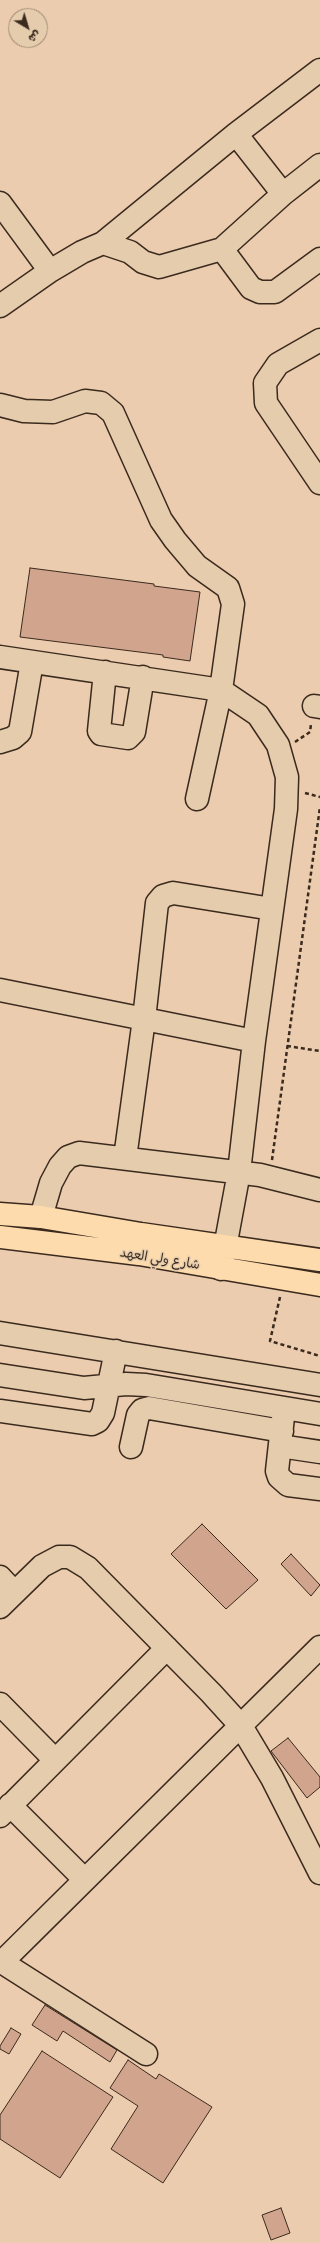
<!DOCTYPE html>
<html>
<head>
<meta charset="utf-8">
<style>
  body { margin:0 }
  #map { position:relative; width:320px; height:2243px; overflow:hidden; background:#ecccae; font-family:Delius,"Playpen Sans Arabic",sans-serif }
  canvas { display:block }
  .north { position:absolute; left:8px; top:8px; width:40px; height:40px; box-sizing:border-box; background:#e4ccad; border:1px solid #a08b74; border-radius:50%; rotate:142deg; font-size:11px; font-weight:700; line-height:16px; text-align:center; color:#3b2a1e }
  .north::after { content:''; display:block; margin:auto; width:14px; height:18px; background:#3b2a1e; clip-path:polygon(50% 0,100% 100%,50% 72%,0 100%) }
</style>
</head>
<body>
<div id="map">
<canvas width="320" height="2243"></canvas>
<div class="north">ش</div>
</div>
<script>
const ctx = document.querySelector('canvas').getContext('2d');
ctx.lineJoin = 'round';
function fill(path, color) {
  ctx.fillStyle = color;
  ctx.fill(path, 'evenodd');
}
function toPath(rows) {
  const path = new Path2D();
  for (const r of rows) {
    path.moveTo(r[0], r[1]);
    for (let i = 2; i < r.length; i += 2) path.lineTo(r[i], r[i + 1]);
  }
  return path;
}
function strokePath(path, color, width, dash) {
  ctx.strokeStyle = color;
  ctx.lineWidth = width;
  ctx.lineCap = dash ? 'butt' : 'round';
  ctx.setLineDash(dash || []);
  ctx.stroke(path);
}
function drawText(font, color, halo, rows, align = 'center') {
  ctx.font = font + ' Delius,"Playpen Sans Arabic",sans-serif';
  ctx.lineWidth = 3;
  ctx.setLineDash([]);
  ctx.textBaseline = 'middle';
  ctx.strokeStyle = halo;
  ctx.fillStyle = color;
  for (const [text, x, y, turn = 0] of rows) {
    ctx.save();
    ctx.translate(x, y);
    ctx.rotate((+turn || 0) * Math.PI / 180);
    ctx.textAlign = isNaN(turn) ? turn : align;
    if (halo) ctx.strokeText(text, 0, 0);
    ctx.fillText(text, 0, 0);
    ctx.restore();
  }
}
const building = toPath([
  [30,568,154,584,154,586,200,592,190,661,163,657,163,655,20,637,30,568],
  [202,1524,258,1580,226,1609,171,1554,202,1524],
  [291,1554,320,1585,311,1596,281,1564,291,1554],
  [288,1738,320,1777,320,1787,307,1798,271,1751,288,1738],
  [45,2005,117,2050,110,2062,63,2031,57,2041,32,2025,45,2005],
  [11,2028,21,2034,9,2054,0,2049,0,2046,11,2028],
  [42,2051,113,2097,60,2178,0,2139,0,2115,42,2051],
  [128,2060,156,2079,159,2074,212,2107,163,2183,111,2149,138,2106,110,2088,128,2060],
  [281,2208,290,2233,271,2240,262,2215,281,2208]
]);
fill(building, '#d0a48d');
strokePath(building, '#3b2a1e', 1);
const minor = toPath([
  [236,134,283,194],
  [0,203,50,271,82,252,103,243,130,252,143,262,159,267,222,249,251,288,260,292,275,292,320,259],
  [103,243,236,134,320,70],
  [222,249,283,194,320,165],
  [0,306,50,271],
  [320,340,278,364,265,383,266,403,320,483],
  [0,405,24,411,53,412,85,401,101,403,113,413,161,520,175,540,197,566,228,588,233,604,221,690,197,799],
  [0,657,221,690,258,715,278,745,287,777,286,809,254,1041,239,1172,221,1269],
  [105,672,99,731,101,734,128,738,134,732,143,677],
  [314,706,320,707],
  [0,742,13,738,20,732,32,662],
  [0,990,254,1041],
  [125,1158,144,1019,157,903,163,896,173,893,272,909],
  [41,1217,51,1183,60,1166,68,1157,79,1153,260,1175,320,1190],
  [0,1333,320,1385],
  [0,1375,84,1388,126,1384,146,1385,320,1414],
  [0,1411,92,1424,98,1421,103,1413,116,1351],
  [283,1417,277,1471,279,1477,288,1485,320,1489],
  [280,1446,320,1452],
  [131,1447,138,1415,142,1410,149,1408,282,1431],
  [0,1577,14,1592],
  [0,1607,42,1566,59,1557,70,1557,88,1568,211,1693,241,1726,272,1778,320,1873],
  [0,1704,55,1760],
  [10,1805,84,1879],
  [0,1816,167,1648],
  [0,1961,146,2054],
  [2,1962,320,1647]
]);
const major = toPath([
  [0,1214,41,1217,141,1234,320,1260],
  [0,1237,139,1254,320,1285]
]);
strokePath(minor, '#3b2a1e', 25);
strokePath(major, '#3b2a1e', 25);
strokePath(toPath([
  [295,742,310,732,311,724],
  [305,793,320,797],
  [287,1046,320,1051],
  [272,1160,320,807],
  [280,1297,270,1341,320,1356]
]), '#3b2a1e', 2.5, [4, 3]);
strokePath(minor, '#e4ccad', 22);
strokePath(major, '#fedbac', 22);
drawText('13px', '#3b2a1e', '#e4ccad', [
  ["شارع ولي العهد",160,1259,9]
]);
</script>
</body>
</html>
